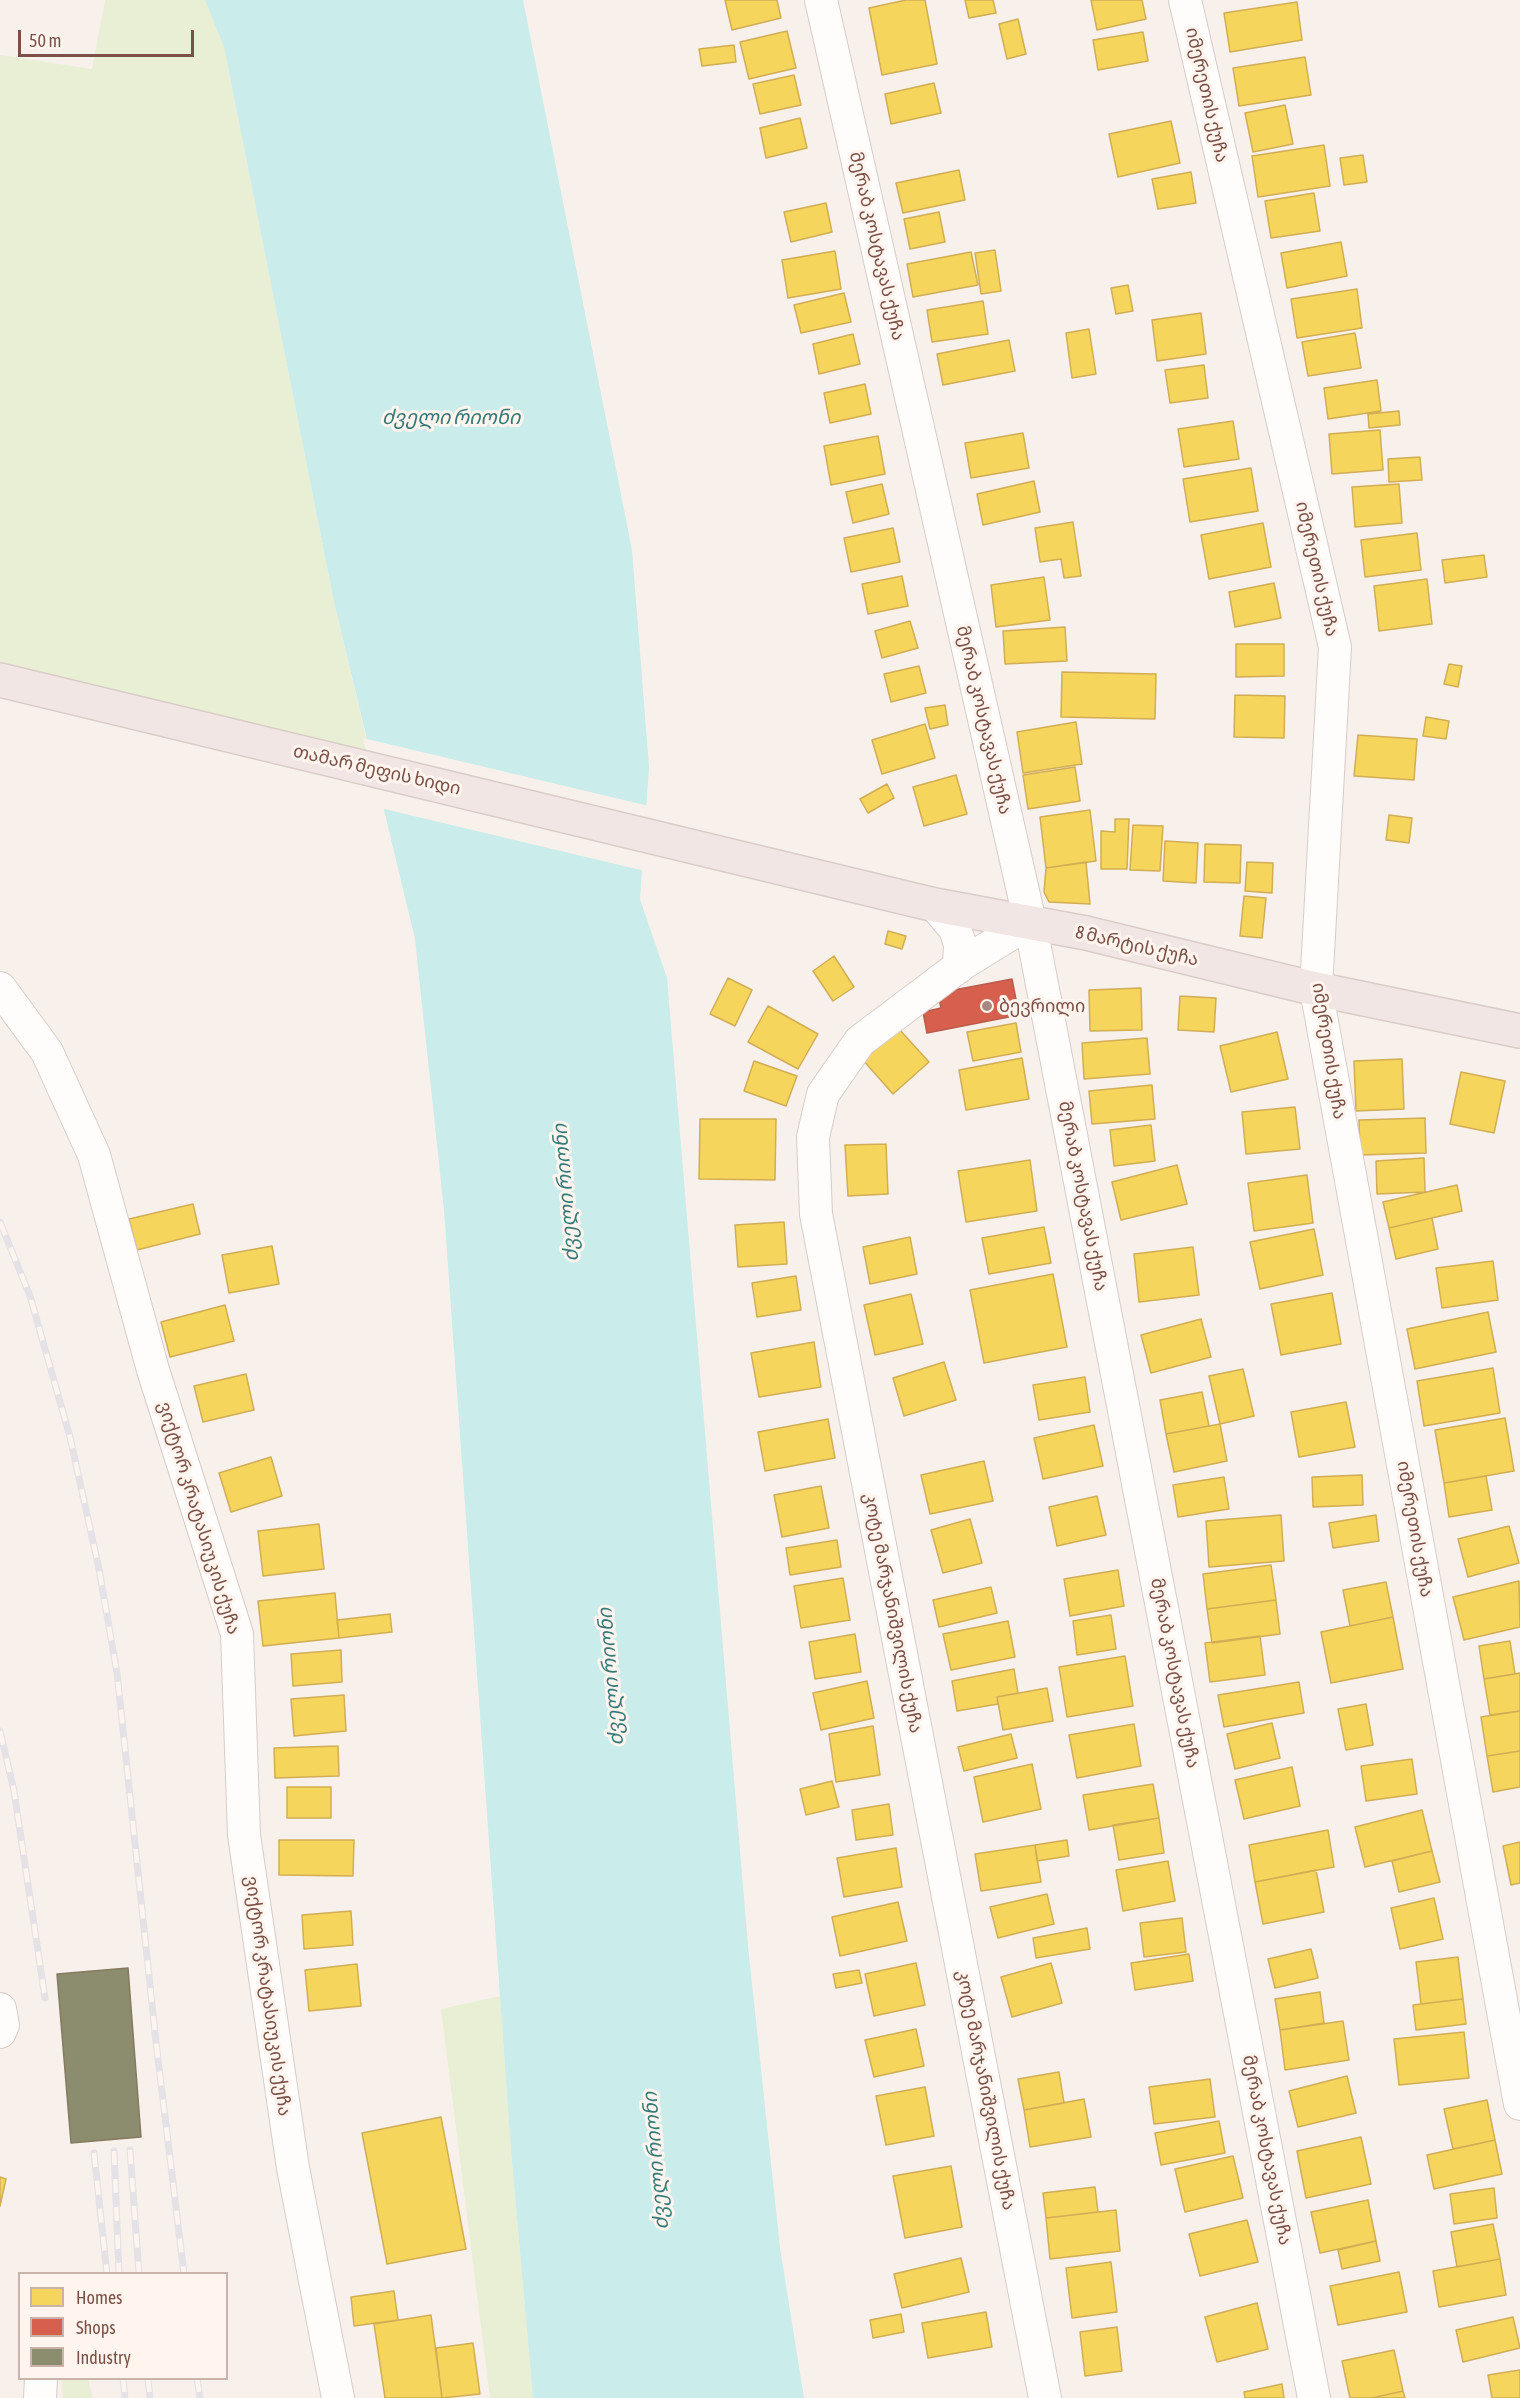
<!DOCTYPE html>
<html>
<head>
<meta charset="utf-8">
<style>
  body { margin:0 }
  #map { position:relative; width:1520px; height:2398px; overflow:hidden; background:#f8f1eb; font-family:"Asap Condensed",sans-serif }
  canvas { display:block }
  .legend { position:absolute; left:18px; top:2272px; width:210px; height:108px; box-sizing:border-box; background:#fff5ee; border:2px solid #cab3ab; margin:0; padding:8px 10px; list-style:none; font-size:18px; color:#7a5047 }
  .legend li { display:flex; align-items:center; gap:12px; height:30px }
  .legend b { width:30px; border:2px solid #cab3ab }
  .scale { position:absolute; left:18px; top:30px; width:176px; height:27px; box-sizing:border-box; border:3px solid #7a5047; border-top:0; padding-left:8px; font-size:18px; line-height:21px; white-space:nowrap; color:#7a5047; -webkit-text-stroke:4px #fff5ee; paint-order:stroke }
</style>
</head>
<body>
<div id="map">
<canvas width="1520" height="2398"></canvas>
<ul class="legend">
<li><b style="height:16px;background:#f6d55c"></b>Homes</li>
<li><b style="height:16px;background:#d6604d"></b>Shops</li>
<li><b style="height:16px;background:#8c8c6e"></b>Industry</li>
</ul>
<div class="scale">50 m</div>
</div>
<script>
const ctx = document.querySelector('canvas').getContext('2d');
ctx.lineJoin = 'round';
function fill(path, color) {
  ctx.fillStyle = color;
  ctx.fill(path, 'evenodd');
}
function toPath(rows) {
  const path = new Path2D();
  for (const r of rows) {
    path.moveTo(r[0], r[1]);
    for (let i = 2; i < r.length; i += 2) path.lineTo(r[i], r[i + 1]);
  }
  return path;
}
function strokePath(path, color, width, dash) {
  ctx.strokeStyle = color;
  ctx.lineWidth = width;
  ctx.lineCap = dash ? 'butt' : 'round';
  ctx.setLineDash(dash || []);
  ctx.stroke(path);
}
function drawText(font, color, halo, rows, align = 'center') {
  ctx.font = font + ' "Asap Condensed","Noto Sans Georgian",sans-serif';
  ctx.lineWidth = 6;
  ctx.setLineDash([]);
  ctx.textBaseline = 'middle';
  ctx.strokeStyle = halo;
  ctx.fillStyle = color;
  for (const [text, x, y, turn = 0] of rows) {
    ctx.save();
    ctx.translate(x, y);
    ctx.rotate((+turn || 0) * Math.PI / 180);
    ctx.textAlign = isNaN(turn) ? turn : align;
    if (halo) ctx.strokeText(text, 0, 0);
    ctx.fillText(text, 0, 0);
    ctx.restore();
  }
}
fill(toPath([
  [105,0,205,0,224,47,334,602,372,763,0,669,0,55,92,69],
  [500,1996,511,2151,533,2398,490,2398,441,2009],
  [61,2379,88,2379,93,2398,63,2398]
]), '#e8efd4');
fill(toPath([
  [205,0,523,0,632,550,649,767,640,899,667,978,748,1946,780,2248,804,2398,533,2398,511,2151,444,1210,415,939,334,602,224,47]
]), '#caecea');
fill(toPath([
  [363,738,649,806,645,871,380,808]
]), '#f8f1eb');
const homes = toPath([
  [725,0,777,0,781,18,732,30,725,0],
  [906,0,925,0,937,64,882,75,869,8,906,0],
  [965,0,993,0,996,13,969,18,965,0],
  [1091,0,1142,0,1146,19,1097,30,1091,0],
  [1297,2,1302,40,1230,52,1224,13,1297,2],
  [1018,19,1026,54,1007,59,999,24,1018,19],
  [787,31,796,68,749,79,740,42,787,31],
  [1143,32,1148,61,1098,70,1093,40,1143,32],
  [734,45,736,62,702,66,699,49,734,45],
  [1305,57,1311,95,1239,106,1233,68,1305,57],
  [794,75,801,105,760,114,753,84,794,75],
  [934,83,941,113,891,124,885,94,934,83],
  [1285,105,1293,144,1253,152,1245,113,1285,105],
  [800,118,807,148,766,158,760,128,800,118],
  [1171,121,1180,163,1118,177,1109,134,1171,121],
  [1324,145,1330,186,1258,197,1252,156,1324,145],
  [1363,155,1367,182,1344,185,1340,158,1363,155],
  [959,170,965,200,903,213,896,183,959,170],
  [1191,172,1196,203,1158,209,1152,179,1191,172],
  [1314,193,1320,231,1271,238,1265,201,1314,193],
  [826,203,832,232,791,242,784,212,826,203],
  [939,212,945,242,910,249,904,219,939,212],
  [1341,242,1347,276,1287,288,1281,253,1341,242],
  [995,250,1001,291,981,294,975,253,995,250],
  [835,251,841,289,788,298,782,260,835,251],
  [971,252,978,285,913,297,907,264,971,252],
  [1128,285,1133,311,1116,314,1111,288,1128,285],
  [1357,289,1362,328,1297,338,1291,299,1357,289],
  [844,293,851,322,801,333,794,305,844,293],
  [983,301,988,334,932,342,927,310,983,301],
  [1201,313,1206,354,1157,361,1152,320,1201,313],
  [1089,329,1096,374,1072,378,1066,333,1089,329],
  [1355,333,1361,368,1308,376,1302,342,1355,333],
  [853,334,860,364,819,374,813,344,853,334],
  [1009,340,1015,371,943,385,937,354,1009,340],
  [1204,365,1208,398,1170,403,1165,370,1204,365],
  [1377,380,1381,411,1328,419,1324,388,1377,380],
  [865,384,871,414,830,423,824,393,865,384],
  [1399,411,1400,425,1369,428,1368,414,1399,411],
  [1233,421,1239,459,1184,467,1178,429,1233,421],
  [1380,430,1383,470,1332,474,1329,434,1380,430],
  [1023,433,1029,468,971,478,965,443,1023,433],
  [878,436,885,474,831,485,824,446,878,436],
  [1420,457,1422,480,1389,482,1388,459,1420,457],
  [1251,468,1258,511,1190,522,1183,479,1251,468],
  [1034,481,1040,512,983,525,977,494,1034,481],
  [882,484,889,514,853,523,846,492,882,484],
  [1399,484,1402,523,1355,527,1352,487,1399,484],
  [1073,522,1081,576,1064,578,1061,559,1040,562,1035,528,1073,522],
  [1263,523,1271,567,1209,579,1201,535,1263,523],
  [893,528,900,562,851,572,844,538,893,528],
  [1417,533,1421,570,1365,577,1361,540,1417,533],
  [1484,555,1487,577,1445,583,1442,560,1484,555],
  [902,576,908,606,868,614,862,584,902,576],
  [1044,577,1050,620,996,627,991,585,1044,577],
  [1427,579,1432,624,1379,631,1374,586,1427,579],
  [1274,583,1281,618,1235,627,1229,592,1274,583],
  [910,621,918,648,882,658,875,631,910,621],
  [1065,627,1067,661,1005,664,1003,631,1065,627],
  [1236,644,1284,644,1284,676,1236,677,1236,644],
  [1449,664,1462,666,1458,687,1444,684,1449,664],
  [919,666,926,693,891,702,884,674,919,666],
  [1062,672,1156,674,1155,719,1061,717,1062,672],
  [1235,695,1285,696,1284,738,1234,737,1235,695],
  [945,705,948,725,930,729,925,708,945,705],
  [1426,717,1449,721,1446,739,1423,736,1426,717],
  [1076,722,1082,764,1023,773,1017,732,1076,722],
  [925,724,935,758,882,774,872,740,925,724],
  [1358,735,1417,739,1414,780,1354,776,1358,735],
  [1075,767,1080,801,1028,809,1023,775,1075,767],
  [956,775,967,814,924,826,913,787,956,775],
  [887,784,894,798,868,813,860,799,887,784],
  [1090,810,1096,861,1046,868,1040,817,1090,810],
  [1389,815,1412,818,1409,843,1386,840,1389,815],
  [1115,819,1129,819,1127,869,1101,869,1101,831,1115,832,1115,819],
  [1133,825,1163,826,1160,871,1130,870,1133,825],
  [1165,841,1198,843,1196,883,1163,881,1165,841],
  [1205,844,1241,845,1240,883,1204,882,1205,844],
  [1086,862,1090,904,1049,902,1044,892,1046,868,1086,862],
  [1247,862,1273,863,1272,893,1245,891,1247,862],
  [1244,896,1266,898,1262,938,1240,936,1244,896],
  [888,931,906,936,902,949,885,944,888,931],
  [834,956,854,987,833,1001,813,971,834,956],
  [728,978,752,990,735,1026,710,1014,728,978],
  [1141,988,1142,1030,1090,1031,1089,990,1141,988],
  [1180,996,1216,998,1214,1032,1178,1030,1180,996],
  [768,1006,818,1034,798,1069,748,1042,768,1006],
  [1016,1023,1021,1052,973,1061,967,1032,1016,1023],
  [898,1028,929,1062,893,1094,863,1060,898,1028],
  [1277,1032,1288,1079,1231,1092,1220,1046,1277,1032],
  [1147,1038,1150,1074,1084,1079,1082,1043,1147,1038],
  [1022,1058,1029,1099,966,1110,959,1070,1022,1058],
  [1402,1059,1404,1109,1356,1111,1354,1061,1402,1059],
  [754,1061,797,1076,786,1106,744,1091,754,1061],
  [1461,1072,1505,1081,1494,1133,1450,1124,1461,1072],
  [1152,1085,1155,1119,1092,1124,1089,1091,1152,1085],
  [1295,1107,1300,1149,1246,1154,1242,1112,1295,1107],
  [1425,1118,1426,1153,1360,1155,1359,1120,1425,1118],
  [700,1119,776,1119,775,1180,699,1179,700,1119],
  [1151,1125,1155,1161,1114,1166,1110,1130,1151,1125],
  [886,1144,888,1194,848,1196,845,1145,886,1144],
  [1424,1158,1425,1192,1377,1194,1376,1161,1424,1158],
  [1030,1160,1037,1211,966,1222,958,1171,1030,1160],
  [1177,1165,1187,1204,1121,1220,1112,1182,1177,1165],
  [1307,1175,1313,1223,1254,1231,1248,1183,1307,1175],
  [1457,1185,1462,1211,1389,1228,1383,1202,1457,1185],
  [193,1204,200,1234,137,1250,129,1219,193,1204],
  [1432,1218,1438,1249,1396,1259,1389,1228,1432,1218],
  [784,1222,787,1264,738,1267,735,1225,784,1222],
  [1044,1227,1051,1263,989,1274,982,1238,1044,1227],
  [1314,1229,1323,1275,1260,1289,1250,1242,1314,1229],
  [910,1237,917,1274,870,1284,863,1247,910,1237],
  [272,1246,279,1284,229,1293,222,1255,272,1246],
  [1193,1247,1199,1295,1139,1302,1134,1254,1193,1247],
  [1493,1261,1498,1300,1442,1308,1436,1268,1493,1261],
  [1053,1274,1067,1347,984,1363,970,1290,1053,1274],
  [796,1276,801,1310,757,1317,752,1283,796,1276],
  [1332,1293,1341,1344,1281,1355,1271,1304,1332,1293],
  [911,1294,923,1344,875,1355,864,1305,911,1294],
  [225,1305,234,1341,170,1357,161,1322,225,1305],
  [1488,1312,1496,1352,1415,1369,1407,1329,1488,1312],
  [1201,1319,1211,1357,1151,1373,1141,1335,1201,1319],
  [814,1342,821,1387,759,1397,751,1353,814,1342],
  [944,1362,956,1400,904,1416,893,1378,944,1362],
  [1493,1368,1500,1413,1424,1426,1417,1381,1493,1368],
  [1243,1369,1254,1416,1220,1424,1209,1376,1243,1369],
  [246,1374,254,1410,203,1422,194,1386,246,1374],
  [1085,1377,1090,1412,1039,1420,1033,1385,1085,1377],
  [1202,1392,1209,1426,1166,1434,1160,1400,1202,1392],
  [1346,1402,1355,1447,1299,1457,1291,1412,1346,1402],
  [1505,1418,1514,1471,1444,1483,1435,1430,1505,1418],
  [828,1419,835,1458,765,1471,758,1432,828,1419],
  [1220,1424,1227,1461,1174,1472,1166,1434,1220,1424],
  [1094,1425,1103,1466,1043,1479,1034,1438,1094,1425],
  [271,1457,282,1496,231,1512,219,1473,271,1457],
  [984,1461,993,1501,930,1514,921,1475,984,1461],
  [1362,1475,1363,1505,1313,1507,1312,1477,1362,1475],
  [1486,1476,1492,1510,1449,1517,1444,1483,1486,1476],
  [1224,1477,1229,1509,1178,1517,1173,1485,1224,1477],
  [821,1486,829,1528,782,1537,774,1495,821,1486],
  [1097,1496,1106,1535,1057,1546,1049,1507,1097,1496],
  [1281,1515,1284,1561,1209,1567,1206,1521,1281,1515],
  [1376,1515,1379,1541,1333,1548,1329,1523,1376,1515],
  [970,1519,982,1563,943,1573,931,1530,970,1519],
  [319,1524,324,1569,263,1576,258,1531,319,1524],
  [1509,1526,1519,1563,1468,1577,1458,1539,1509,1526],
  [837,1540,841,1567,790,1575,786,1548,837,1540],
  [1271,1565,1276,1600,1207,1609,1203,1574,1271,1565],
  [1118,1570,1124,1606,1070,1616,1064,1579,1118,1570],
  [843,1578,850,1620,801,1628,794,1586,843,1578],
  [1519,1581,1520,1627,1464,1640,1453,1597,1519,1581],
  [1386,1582,1393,1617,1350,1626,1343,1590,1386,1582],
  [991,1587,997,1613,939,1627,933,1600,991,1587],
  [335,1593,339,1638,263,1646,258,1601,335,1593],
  [1276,1600,1280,1634,1212,1643,1207,1609,1276,1600],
  [390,1614,392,1632,339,1638,337,1620,390,1614],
  [1111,1615,1116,1649,1077,1655,1073,1621,1111,1615],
  [1393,1617,1403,1669,1331,1683,1321,1632,1393,1617],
  [1008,1621,1015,1657,951,1670,943,1634,1008,1621],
  [855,1634,861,1672,815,1679,809,1642,855,1634],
  [1260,1636,1265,1675,1210,1682,1205,1643,1260,1636],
  [1510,1641,1515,1674,1484,1679,1479,1646,1510,1641],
  [341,1650,342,1682,293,1686,291,1654,341,1650],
  [1125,1656,1133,1706,1067,1717,1059,1667,1125,1656],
  [1014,1669,1018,1693,997,1697,998,1704,957,1711,952,1681,1014,1669],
  [1520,1673,1520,1711,1490,1715,1484,1679,1520,1673],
  [867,1681,874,1718,821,1730,813,1693,867,1681],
  [1299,1682,1304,1713,1224,1727,1218,1695,1299,1682],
  [1047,1688,1053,1721,1003,1730,997,1697,1047,1688],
  [344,1695,346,1731,294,1736,291,1699,344,1695],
  [1366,1704,1373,1745,1346,1750,1338,1709,1366,1704],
  [1520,1711,1520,1751,1487,1756,1481,1717,1520,1711],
  [1272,1723,1280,1758,1235,1769,1227,1734,1272,1723],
  [1134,1724,1141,1766,1077,1778,1069,1735,1134,1724],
  [873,1726,880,1775,836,1782,829,1734,873,1726],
  [1011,1734,1017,1758,964,1771,958,1747,1011,1734],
  [338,1746,339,1776,275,1778,274,1748,338,1746],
  [1520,1751,1520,1787,1493,1792,1487,1756,1520,1751],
  [1412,1759,1417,1794,1366,1801,1361,1766,1412,1759],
  [1032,1764,1041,1809,983,1822,974,1777,1032,1764],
  [1292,1767,1300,1806,1244,1819,1235,1780,1292,1767],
  [832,1781,839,1807,806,1815,800,1789,832,1781],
  [1153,1784,1159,1818,1089,1830,1083,1795,1153,1784],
  [287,1787,331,1787,331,1818,287,1818,287,1787],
  [889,1804,893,1835,856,1840,852,1810,889,1804],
  [1422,1810,1432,1851,1365,1867,1355,1827,1422,1810],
  [1159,1818,1164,1853,1119,1860,1113,1825,1159,1818],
  [1328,1830,1334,1867,1255,1882,1249,1845,1328,1830],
  [279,1840,354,1840,353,1876,279,1875,279,1840],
  [1067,1840,1069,1856,1037,1861,1035,1845,1067,1840],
  [1520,1842,1520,1883,1511,1885,1503,1846,1520,1842],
  [1035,1845,1041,1882,981,1891,975,1854,1035,1845],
  [896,1848,902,1887,844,1897,837,1858,896,1848],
  [1432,1851,1440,1882,1399,1892,1392,1861,1432,1851],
  [1168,1861,1175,1901,1123,1911,1116,1870,1168,1861],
  [1316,1870,1324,1912,1263,1924,1255,1882,1316,1870],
  [1047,1894,1054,1924,998,1938,990,1907,1047,1894],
  [1434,1898,1443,1939,1400,1949,1391,1908,1434,1898],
  [898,1902,907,1941,840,1956,832,1917,898,1902],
  [351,1911,353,1945,304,1949,302,1915,351,1911],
  [1182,1918,1186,1952,1144,1957,1140,1923,1182,1918],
  [1087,1928,1090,1949,1036,1958,1033,1938,1087,1928],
  [1311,1949,1318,1978,1275,1988,1268,1959,1311,1949],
  [1189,1954,1193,1981,1135,1990,1131,1963,1189,1954],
  [1458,1957,1463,1999,1421,2004,1416,1962,1458,1957],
  [916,1963,925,2005,874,2016,865,1974,916,1963],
  [1051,1963,1062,2003,1012,2017,1001,1977,1051,1963],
  [357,1964,361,2006,309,2011,305,1970,357,1964],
  [859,1970,862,1983,836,1988,833,1974,859,1970],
  [1320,1992,1324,2023,1280,2030,1275,1999,1320,1992],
  [1463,1999,1466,2024,1416,2030,1413,2005,1463,1999],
  [1343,2021,1349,2060,1285,2070,1280,2030,1343,2021],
  [916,2029,924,2066,874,2077,865,2040,916,2029],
  [1464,2032,1469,2078,1399,2085,1394,2039,1464,2032],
  [1059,2072,1064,2103,1024,2110,1018,2079,1059,2072],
  [1347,2076,1356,2113,1298,2127,1289,2091,1347,2076],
  [1210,2079,1215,2117,1154,2124,1149,2087,1210,2079],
  [925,2087,934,2136,886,2145,876,2096,925,2087],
  [1084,2099,1091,2137,1030,2147,1024,2110,1084,2099],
  [1487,2100,1495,2140,1453,2149,1444,2109,1487,2100],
  [441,2117,466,2249,387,2264,362,2133,441,2117],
  [1219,2121,1225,2153,1161,2165,1155,2133,1219,2121],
  [1361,2137,1371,2184,1306,2198,1297,2151,1361,2137],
  [1495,2140,1502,2174,1434,2189,1427,2155,1495,2140],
  [1233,2156,1243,2198,1185,2212,1175,2169,1233,2156],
  [951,2166,962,2227,905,2238,893,2176,951,2166],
  [0,2177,6,2179,0,2206,0,2177],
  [1095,2187,1098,2212,1046,2218,1043,2193,1095,2187],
  [1494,2188,1497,2218,1454,2224,1450,2194,1494,2188],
  [1368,2200,1376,2241,1320,2253,1311,2212,1368,2200],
  [1116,2210,1120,2251,1050,2259,1046,2218,1116,2210],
  [1247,2220,1258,2262,1200,2276,1189,2234,1247,2220],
  [1493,2224,1500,2259,1457,2267,1451,2232,1493,2224],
  [1376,2241,1380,2261,1342,2269,1338,2250,1376,2241],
  [961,2258,969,2292,902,2308,894,2274,961,2258],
  [1500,2259,1506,2295,1439,2307,1433,2271,1500,2259],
  [1111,2262,1117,2312,1072,2318,1066,2268,1111,2262],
  [1399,2272,1407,2312,1338,2325,1330,2286,1399,2272],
  [394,2291,398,2320,354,2326,351,2297,394,2291],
  [1257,2303,1268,2349,1217,2362,1205,2317,1257,2303],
  [986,2312,992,2347,928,2358,922,2323,986,2312],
  [901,2314,904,2332,873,2338,870,2320,901,2314],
  [431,2315,442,2398,385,2398,374,2324,431,2315],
  [1513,2317,1520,2348,1463,2362,1456,2330,1513,2317],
  [1117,2327,1122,2371,1085,2376,1080,2332,1117,2327],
  [473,2343,480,2394,442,2398,436,2348,473,2343],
  [1394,2350,1403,2391,1372,2398,1350,2398,1342,2361,1394,2350],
  [1520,2370,1520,2398,1492,2398,1488,2375,1520,2370],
  [1282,2384,1284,2398,1245,2398,1244,2392,1282,2384],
  [1403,2391,1405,2398,1372,2398,1403,2391]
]);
fill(homes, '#f6d55c');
strokePath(homes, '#d1ad56', 1.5);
const shops = toPath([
  [1012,979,1019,1015,927,1033,923,1012,941,1008,938,993,1012,979]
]);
fill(shops, '#d6604d');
strokePath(shops, '#ba5b4b', 1.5);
const industry = toPath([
  [128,1968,141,2137,71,2143,57,1974,128,1968]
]);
fill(industry, '#8c8c6e');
strokePath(industry, '#877a62', 1.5);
const minor = toPath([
  [821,0,1030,922,1314,2398],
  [1185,0,1335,647,1316,989,1520,2104],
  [935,905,955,929,960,944,959,967],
  [1030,922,965,962,860,1041,823,1094,813,1137,816,1214,1045,2398],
  [0,988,47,1052,94,1155,153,1370,237,1634,244,1835,293,2168,338,2398],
  [0,2009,3,2025,0,2032],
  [40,2398,41,2378]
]);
const highway = toPath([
  [0,680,935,905,1086,933,1316,989,1520,1031]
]);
strokePath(minor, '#d7ccc8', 34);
strokePath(highway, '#dacdc8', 36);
strokePath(minor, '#fefdfc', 32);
strokePath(highway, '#f2e6e4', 33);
const rail = toPath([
  [0,1222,30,1296,70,1437,99,1569,117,1673,156,2042,184,2274],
  [0,1731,14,1791,45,1998],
  [130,2150,139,2274],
  [114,2151,119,2274],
  [94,2153,107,2274],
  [123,2378,125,2398],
  [148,2378,150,2398],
  [197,2378,200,2398]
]);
strokePath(rail, '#e4e2e6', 7);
strokePath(rail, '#fff5ee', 4.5, [14]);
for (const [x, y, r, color] of [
  [987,1006,6,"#a68880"]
]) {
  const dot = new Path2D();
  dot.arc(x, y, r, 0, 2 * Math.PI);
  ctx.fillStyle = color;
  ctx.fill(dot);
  strokePath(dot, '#fff5ee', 2);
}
drawText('18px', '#7a5047', '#fff5ee', [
  ["იმერეთის ქუჩა",1207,95,77],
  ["მერაბ კოსტავას ქუჩა",877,246,77],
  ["იმერეთის ქუჩა",1317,569,77],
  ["მერაბ კოსტავას ქუჩა",984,720,77],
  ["თამარ მეფის ხიდი",377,770,13],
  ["8 მარტის ქუჩა",1137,946,13],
  ["იმერეთის ქუჩა",1329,1051,81],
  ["მერაბ კოსტავას ქუჩა",1083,1196,79],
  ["ვიქტორ კრატასიუკის ქუჩა",199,1518,73],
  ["იმერეთის ქუჩა",1415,1529,80],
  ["კოტე მარჯანიშვილის ქუჩა",893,1613,79],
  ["მერაბ კოსტავას ქუჩა",1175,1673,79],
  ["ვიქტორ კრატასიუკის ქუჩა",268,1996,82],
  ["კოტე მარჯანიშვილის ქუჩა",986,2090,79],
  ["მერაბ კოსტავას ქუჩა",1267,2150,79]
]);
drawText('18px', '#7a5047', '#fff5ee', [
  ["ბევრილი",999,1006]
], 'left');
drawText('italic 20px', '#367979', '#fff5ee', [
  ["ძველი რიონი",451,418],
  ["ძველი რიონი",566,1193,-95],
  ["ძველი რიონი",611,1677,-95],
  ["ძველი რიონი",656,2161,-95]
]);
</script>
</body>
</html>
